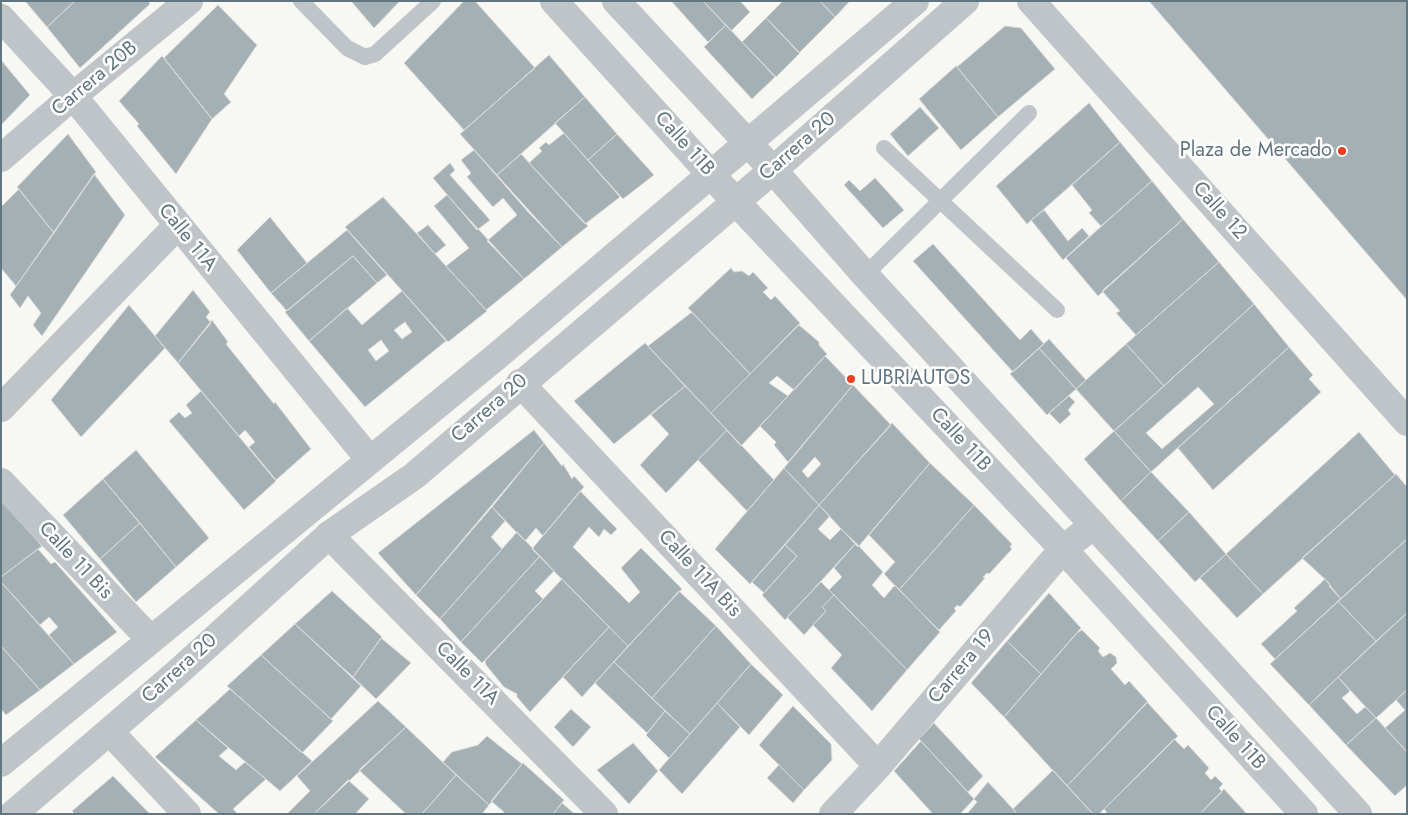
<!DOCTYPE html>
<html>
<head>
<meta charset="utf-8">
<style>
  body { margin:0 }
  #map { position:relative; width:1408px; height:815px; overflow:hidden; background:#f7f7f4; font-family:Jost,sans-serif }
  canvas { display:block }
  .frame { position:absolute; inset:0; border:2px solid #617680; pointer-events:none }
</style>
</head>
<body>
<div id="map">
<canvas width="1408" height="815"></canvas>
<div class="frame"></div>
</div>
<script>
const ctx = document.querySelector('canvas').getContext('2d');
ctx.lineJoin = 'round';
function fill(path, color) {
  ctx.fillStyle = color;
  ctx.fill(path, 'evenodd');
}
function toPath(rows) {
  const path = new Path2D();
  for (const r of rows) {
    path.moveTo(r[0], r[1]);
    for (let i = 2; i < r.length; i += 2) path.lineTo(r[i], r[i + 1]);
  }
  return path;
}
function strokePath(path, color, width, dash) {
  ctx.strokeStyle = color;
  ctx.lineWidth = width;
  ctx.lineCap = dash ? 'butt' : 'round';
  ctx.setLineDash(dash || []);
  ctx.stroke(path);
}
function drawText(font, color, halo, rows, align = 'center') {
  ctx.font = font + ' Jost,sans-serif';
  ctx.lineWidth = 5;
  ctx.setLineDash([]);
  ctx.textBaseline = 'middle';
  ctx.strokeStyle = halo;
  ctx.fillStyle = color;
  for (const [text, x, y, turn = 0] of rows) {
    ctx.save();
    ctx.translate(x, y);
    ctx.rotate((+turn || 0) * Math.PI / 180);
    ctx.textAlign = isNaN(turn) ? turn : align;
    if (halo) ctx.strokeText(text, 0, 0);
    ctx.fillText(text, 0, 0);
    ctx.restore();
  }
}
const building = toPath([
  [25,1,75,1,47,27,25,1],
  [75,1,148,1,150,4,80,68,47,27,75,1],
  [351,1,400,1,374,28,351,1],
  [464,1,475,1,535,68,464,130,404,63,464,1],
  [703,1,740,1,750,12,731,31,703,1],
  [703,1,726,25,708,42,672,2,703,1],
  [783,1,820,1,835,17,799,53,766,18,783,1],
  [820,1,850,1,835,17,820,1],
  [1149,1,1407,1,1407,300,1149,1],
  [218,5,257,45,224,94,231,102,212,119,164,58,218,5],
  [766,18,800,53,776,77,742,42,766,18],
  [726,25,775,77,752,99,704,47,726,25],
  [1005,26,1021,28,1055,69,998,117,957,67,1005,26],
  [549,55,585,97,497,175,460,134,549,55],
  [162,56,212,119,176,174,137,126,139,124,119,101,162,56],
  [1,60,30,95,1,125,1,60],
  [956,66,998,117,961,150,919,99,956,66],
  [585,97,617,134,588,160,555,123,585,97],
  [1089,103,1120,142,1027,224,996,186,1089,103],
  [920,107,939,128,908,156,890,134,920,107],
  [564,133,620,197,585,224,529,163,542,151,539,148,546,142,549,145,564,133],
  [68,134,96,172,54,233,17,187,68,134],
  [617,134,654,175,623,199,588,160,617,134],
  [1120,142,1152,181,1101,226,1089,213,1092,210,1072,185,1120,142],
  [474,150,529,213,562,247,524,279,487,241,517,215,503,198,493,207,467,177,471,173,461,160,474,150],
  [521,154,588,226,562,247,497,175,521,154],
  [450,163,455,170,450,175,490,220,477,230,433,178,450,163],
  [94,174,125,215,42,336,33,325,41,313,28,296,20,308,10,295,94,174],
  [875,178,904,210,883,228,844,185,849,180,860,191,875,178],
  [1152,181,1183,219,1098,296,1066,258,1152,181],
  [19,189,54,233,16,286,1,268,1,207,19,189],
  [447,195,524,279,486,310,446,266,469,248,434,206,447,195],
  [383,197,487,311,448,342,345,227,383,197],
  [1044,210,1068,241,1082,228,1089,236,1063,260,1031,220,1044,210],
  [270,217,307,263,271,293,237,250,270,217],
  [1183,219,1219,262,1136,335,1116,313,1120,311,1102,291,1183,219],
  [428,225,446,245,435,254,417,233,428,225],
  [347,230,387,275,377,283,353,256,287,311,271,293,347,230],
  [933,244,1020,340,1031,329,1044,344,1013,372,913,261,933,244],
  [353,256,377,283,309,341,285,312,353,256],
  [1219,262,1254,304,1164,386,1126,344,1219,262],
  [731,268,734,272,742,271,749,276,753,272,768,288,763,292,771,300,775,296,800,323,750,374,688,308,731,268],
  [193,290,210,312,206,317,211,323,178,363,155,336,193,290],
  [402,291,446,341,365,407,309,341,347,308,362,325,402,291],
  [405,322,412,332,402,339,394,330,405,322],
  [381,340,389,351,376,361,368,350,381,340],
  [1254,304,1289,347,1151,472,1114,431,1254,304],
  [1198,387,1214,404,1162,449,1146,433,1198,387],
  [129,305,165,348,81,437,51,400,129,305],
  [692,312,750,374,711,413,648,346,692,312],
  [212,320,228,342,226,344,274,404,275,402,311,449,276,480,249,447,255,442,245,430,239,436,178,363,212,320],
  [799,325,819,342,819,345,827,354,794,390,777,376,769,383,788,396,741,446,711,413,799,325],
  [1049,339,1086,380,1076,389,1039,348,1049,339],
  [645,343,685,386,614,444,574,401,645,343],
  [1126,344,1164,386,1114,431,1076,389,1126,344],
  [1289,347,1313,375,1309,379,1321,392,1213,490,1178,448,1289,347],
  [1039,348,1076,389,1047,415,1010,374,1039,348],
  [825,356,853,385,788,462,774,445,776,442,760,426,825,356],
  [853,385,891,425,819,505,784,468,853,385],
  [815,457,821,464,808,478,802,471,815,457],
  [685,386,727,430,666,493,640,465,669,434,651,415,685,386],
  [201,391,276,481,244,510,169,421,179,412,185,418,192,413,186,405,201,391],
  [1069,396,1075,402,1068,410,1071,414,1060,424,1049,413,1069,396],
  [892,423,930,463,858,547,819,505,892,423],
  [534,430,544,443,416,595,378,553,534,430],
  [727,430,774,480,747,511,698,460,727,430],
  [1114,431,1151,472,1121,501,1084,459,1114,431],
  [1359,432,1395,475,1263,594,1226,554,1359,432],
  [544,443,562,466,563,464,572,479,574,476,584,487,543,536,536,528,525,541,492,507,544,443],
  [136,450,209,538,176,567,103,479,136,450],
  [930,463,974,505,899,590,884,574,895,562,869,535,930,463],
  [784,468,819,505,750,584,715,549,784,468],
  [1151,472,1189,512,1158,541,1121,501,1151,472],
  [1396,474,1407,487,1407,539,1341,599,1329,586,1330,585,1327,581,1302,558,1396,474],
  [103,479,140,523,100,559,63,515,103,479],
  [580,491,617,529,611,535,604,529,599,537,589,527,573,547,629,603,640,592,621,568,641,548,682,589,628,646,532,549,580,491],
  [3,503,42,546,1,577,1,505,3,503],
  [819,505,830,516,818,529,830,540,841,529,856,543,785,620,762,595,797,556,785,545,819,505],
  [974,505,1012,544,1010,547,1012,549,989,574,987,573,983,577,985,578,960,607,958,605,954,608,956,611,939,630,899,590,974,505],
  [492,507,505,521,491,537,502,549,440,619,416,595,492,507],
  [1189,512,1226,554,1195,582,1158,541,1189,512],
  [140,523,176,567,136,602,100,559,140,523],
  [517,532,540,556,461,642,440,619,517,532],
  [1407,539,1407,613,1376,641,1338,601,1407,539],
  [856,543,883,572,872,585,884,598,895,585,940,632,907,670,829,590,842,577,834,568,856,543],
  [785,545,797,556,764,593,752,582,785,545],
  [38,549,51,564,55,562,117,632,74,664,49,635,58,627,49,617,40,625,1,582,1,577,38,549],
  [1226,554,1263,594,1237,618,1200,578,1226,554],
  [540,556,554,571,535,591,543,599,482,663,461,642,540,556],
  [562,579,609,627,530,712,517,697,517,694,504,687,486,665,485,661,562,579],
  [1325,579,1341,599,1275,659,1261,644,1297,611,1294,608,1325,579],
  [1,582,74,664,40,690,1,646,1,582],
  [821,582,834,595,822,607,826,611,804,635,787,617,821,582],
  [332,591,382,637,353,677,295,624,332,591],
  [679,591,716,626,652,698,614,662,679,591],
  [1049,593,1081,628,1041,674,1007,641,1049,593],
  [834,595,907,670,872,711,831,668,842,655,813,625,826,611,822,607,834,595],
  [1338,601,1376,641,1309,705,1270,664,1338,601],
  [1407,613,1407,690,1376,718,1338,677,1407,613],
  [295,624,361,686,331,719,261,655,295,624],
  [716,626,751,664,690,734,652,698,716,626],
  [609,627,628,646,582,697,563,677,609,627],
  [1082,630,1100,648,1098,651,1103,657,1110,653,1116,657,1117,663,1111,669,1125,685,1129,681,1148,702,1067,786,1004,717,1077,633,1082,630],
  [381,638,411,663,376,699,353,677,381,638],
  [1007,641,1041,674,1004,717,971,683,1007,641],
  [1,646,40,690,6,715,1,709,1,646],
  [261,655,333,721,302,753,227,686,261,655],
  [614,662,665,711,647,733,595,683,614,662],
  [751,664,783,695,749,735,717,703,751,664],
  [1338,677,1350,691,1342,698,1357,714,1365,707,1376,718,1346,745,1309,705,1338,677],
  [230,689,312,761,280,791,196,720,230,689],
  [1407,690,1407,752,1385,728,1405,710,1396,700,1407,690],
  [378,701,406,727,314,814,287,814,310,791,297,776,378,701],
  [1147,702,1178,736,1099,814,1093,814,1067,786,1147,702],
  [717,703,740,727,682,794,659,770,717,703],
  [793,706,831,744,832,760,804,790,759,745,793,706],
  [571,709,591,727,573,747,554,727,571,709],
  [665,711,690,734,669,758,646,735,665,711],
  [1376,718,1407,752,1407,785,1395,796,1346,745,1376,718],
  [196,720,228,748,219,756,236,770,245,762,266,779,233,809,238,814,219,814,155,757,196,720],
  [934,723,983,776,968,792,919,739,934,723],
  [406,727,456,775,422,814,406,814,359,770,406,727],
  [487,736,522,764,489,805,443,762,452,752,478,745,487,736],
  [1174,739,1184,749,1188,745,1209,768,1205,773,1211,780,1215,776,1223,784,1219,788,1222,792,1200,814,1108,814,1104,809,1174,739],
  [921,741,974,799,960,814,933,814,894,771,921,741],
  [633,743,658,771,629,804,597,770,633,743],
  [523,763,564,800,553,814,502,814,504,812,491,801,523,763],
  [779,765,804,790,793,803,767,778,779,765],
  [1053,770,1062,780,1093,814,1017,814,1013,809,1053,770],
  [456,775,489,805,482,814,422,814,456,775],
  [113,776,150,814,75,814,72,811,113,776],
  [348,780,369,799,355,814,314,814,348,780],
  [988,782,1013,809,1017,814,967,814,977,802,974,799,988,782],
  [1224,789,1247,814,1200,814,1211,802,1224,789],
  [562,803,570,810,575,814,553,814,562,803]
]);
fill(building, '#a4b0b4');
strokePath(building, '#d9d9d7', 1);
strokePath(toPath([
  [301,1,347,48,365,57,375,54,433,1],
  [884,148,1057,310],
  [865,275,1029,113]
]), '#bec4c7', 16);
strokePath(toPath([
  [1031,1,1407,422],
  [1,18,73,96,370,460],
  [1,158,73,96,189,1],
  [520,383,878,766],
  [1,408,177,226],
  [1,482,150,639],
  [329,535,604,814],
  [110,732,187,814],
  [833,814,878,766,1063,549,1094,525]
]), '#bec4c7', 28);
strokePath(toPath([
  [554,1,735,201,1063,549,1304,814],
  [616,1,773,170,865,275,1358,814],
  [1,763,497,356,915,1],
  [13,814,177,673,329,535,414,476,773,170,965,1]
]), '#bec4c7', 28);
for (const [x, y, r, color] of [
  [1342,151,5,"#e83f23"],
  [851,379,5,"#e83f23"]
]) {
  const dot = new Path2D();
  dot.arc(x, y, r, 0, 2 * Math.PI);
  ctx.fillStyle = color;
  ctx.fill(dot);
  strokePath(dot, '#fff', 2);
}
drawText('20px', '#617680', '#fff', [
  ["Carrera 20B",95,79,-40],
  ["Calle 11B",684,144,48],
  ["Carrera 20",798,147,-41],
  ["Calle 12",1219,211,48],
  ["Calle 11A",187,238,51],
  ["Carrera 20",490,409,-41],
  ["Calle 11B",960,440,47],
  ["Calle 11 Bis",75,561,47],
  ["Calle 11A Bis",699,574,47],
  ["Carrera 19",962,667,-50],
  ["Carrera 20",180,669,-42],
  ["Calle 11A",467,674,45],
  ["Calle 11B",1235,738,48]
]);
drawText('20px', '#617680', '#fff', [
  ["Plaza de Mercado",1332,151],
  ["LUBRIAUTOS",861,379,"left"]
], 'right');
</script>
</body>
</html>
